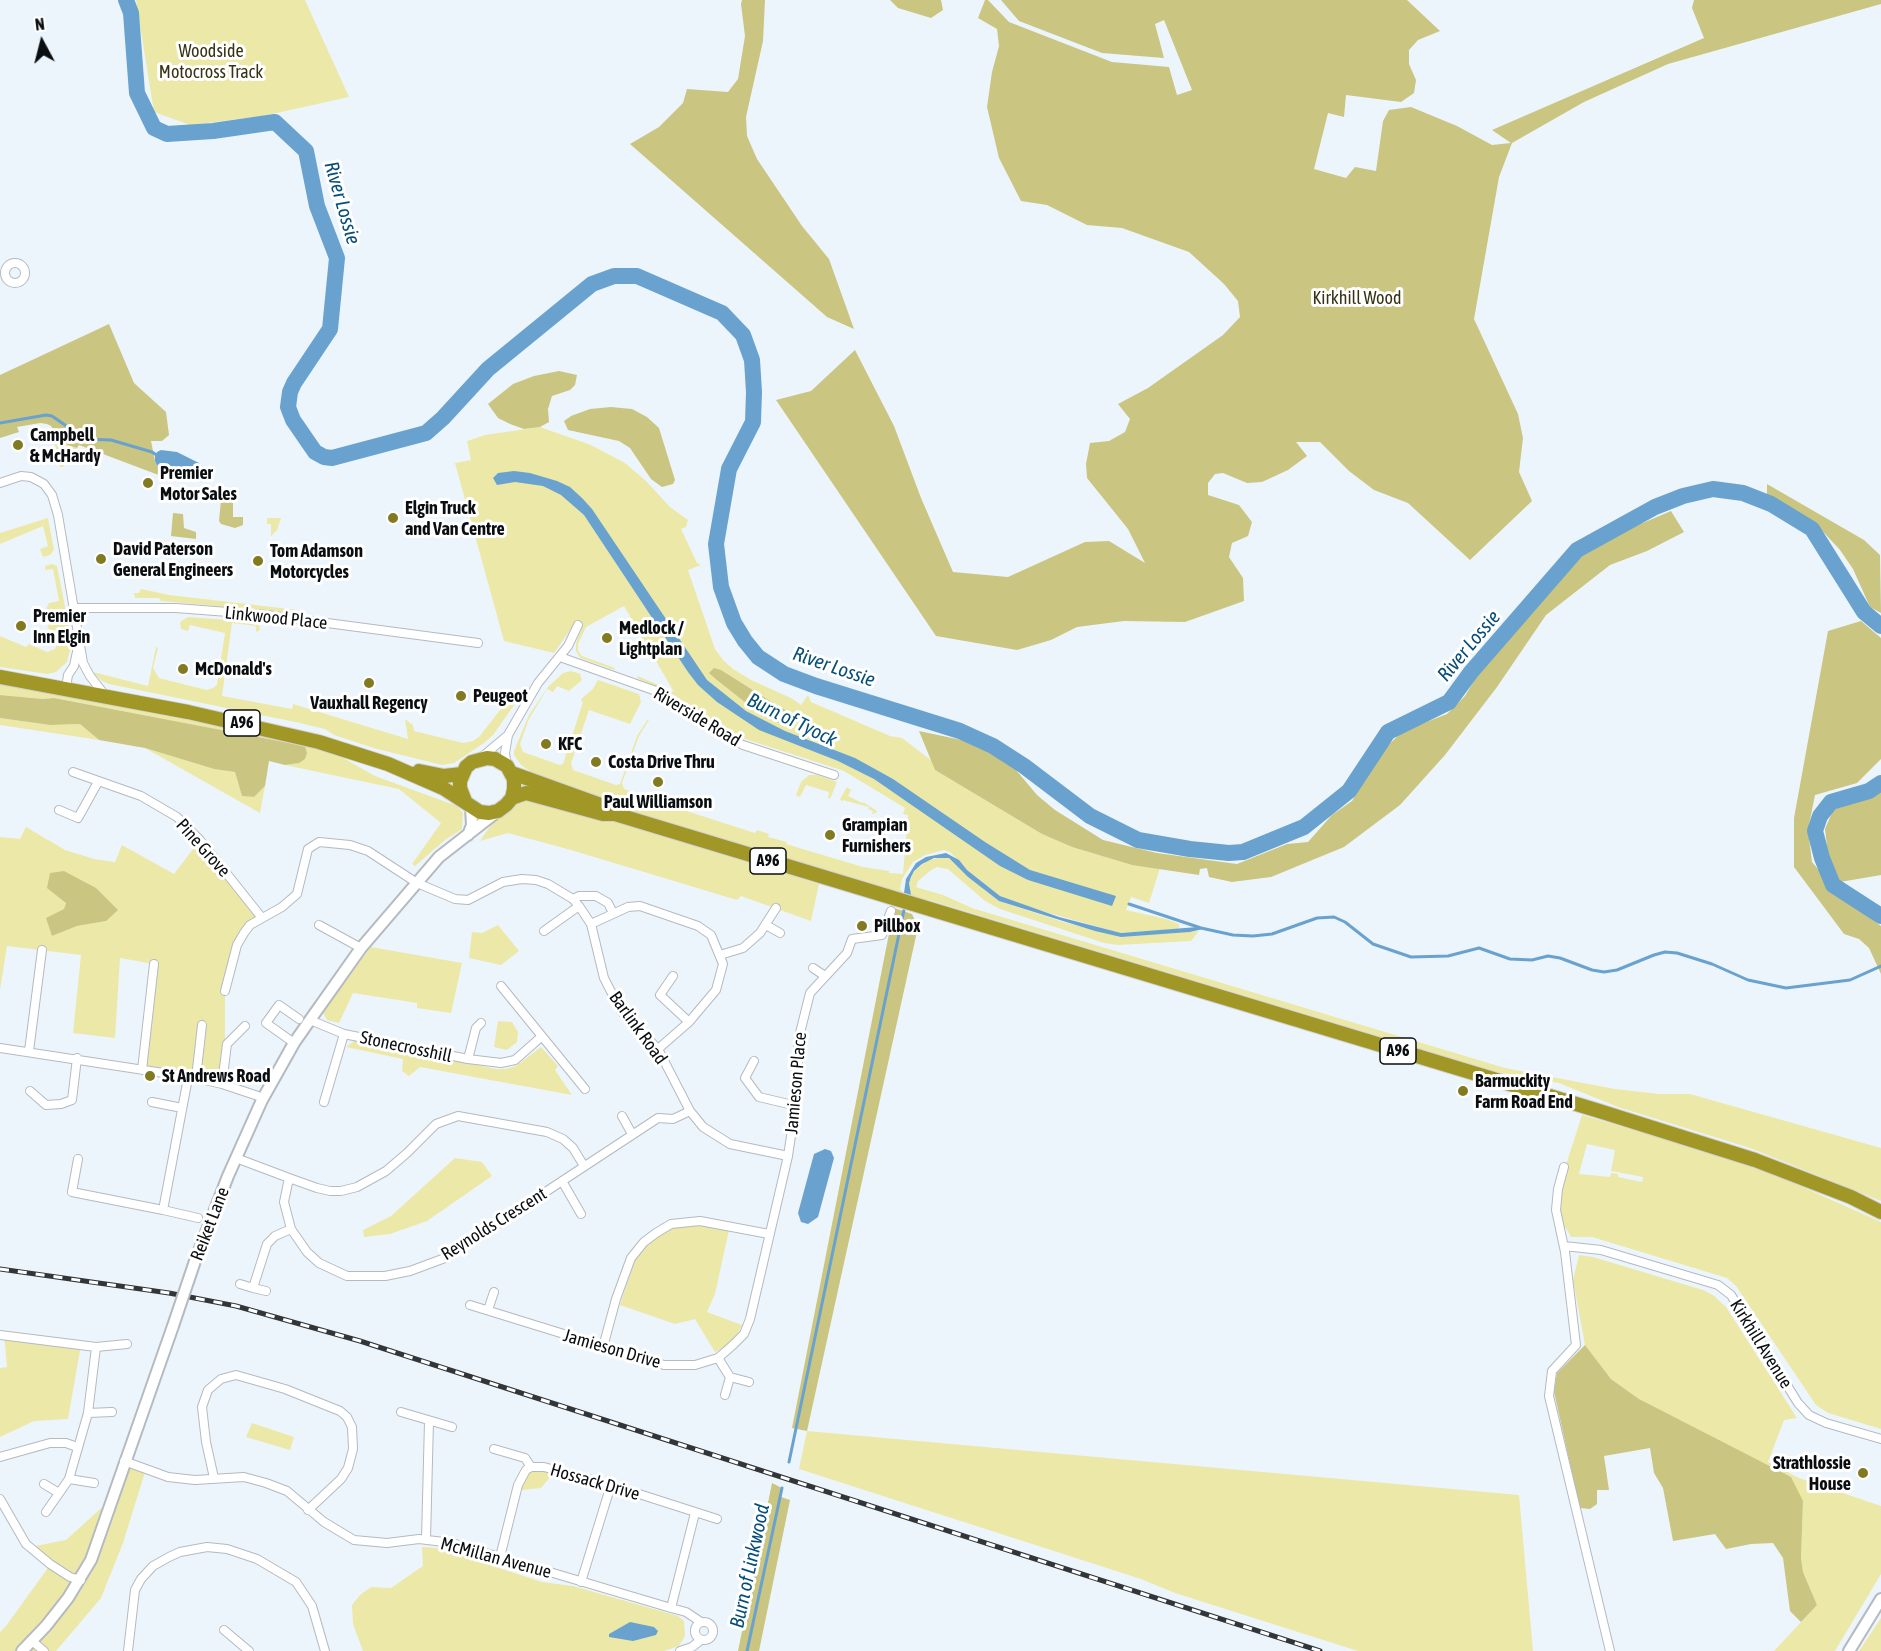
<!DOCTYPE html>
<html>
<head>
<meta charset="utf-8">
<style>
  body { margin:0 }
  #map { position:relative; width:1881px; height:1651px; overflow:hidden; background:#edf5fc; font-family:"Asap Condensed",sans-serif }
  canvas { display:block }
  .north { position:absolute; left:12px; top:12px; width:60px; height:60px; -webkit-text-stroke:4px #fff; paint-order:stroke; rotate:353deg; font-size:16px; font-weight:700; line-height:24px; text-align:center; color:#0b0e10 }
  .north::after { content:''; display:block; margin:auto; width:21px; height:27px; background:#0b0e10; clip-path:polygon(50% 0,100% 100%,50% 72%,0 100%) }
</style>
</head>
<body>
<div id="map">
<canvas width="1881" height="1651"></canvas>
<div class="north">N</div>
</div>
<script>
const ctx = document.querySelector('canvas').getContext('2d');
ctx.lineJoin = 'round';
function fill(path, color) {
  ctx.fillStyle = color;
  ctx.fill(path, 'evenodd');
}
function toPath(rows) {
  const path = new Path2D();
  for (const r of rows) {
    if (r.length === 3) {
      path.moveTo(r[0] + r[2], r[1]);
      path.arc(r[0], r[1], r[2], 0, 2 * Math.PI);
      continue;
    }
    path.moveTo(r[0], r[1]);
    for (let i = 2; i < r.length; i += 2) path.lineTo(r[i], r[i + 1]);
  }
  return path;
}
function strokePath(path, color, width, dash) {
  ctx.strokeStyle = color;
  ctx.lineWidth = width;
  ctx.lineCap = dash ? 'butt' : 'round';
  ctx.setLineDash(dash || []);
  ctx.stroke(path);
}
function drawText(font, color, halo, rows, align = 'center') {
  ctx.font = font + ' "Asap Condensed",sans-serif';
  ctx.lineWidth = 6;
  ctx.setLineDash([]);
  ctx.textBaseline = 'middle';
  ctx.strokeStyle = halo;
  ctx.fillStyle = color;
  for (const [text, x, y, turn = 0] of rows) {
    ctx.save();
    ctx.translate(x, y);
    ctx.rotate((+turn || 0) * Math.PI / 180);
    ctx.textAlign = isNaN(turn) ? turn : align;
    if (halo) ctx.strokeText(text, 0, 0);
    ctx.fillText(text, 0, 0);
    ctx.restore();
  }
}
fill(toPath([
  [136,0,305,0,349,97,263,116,190,125,154,112],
  [51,426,63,442,77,448,72,463,66,461,63,467,60,467],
  [540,427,591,445,625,463,646,481,670,507,688,520,686,527,681,529,697,563,701,565,688,570,715,649,723,660,733,669,751,680,793,699,801,705,808,695,811,702,890,736,902,738,932,761,935,770,1042,834,1072,847,1132,865,1160,868,1149,903,1131,897,1126,910,1166,919,1179,924,1179,929,1120,933,1035,909,1000,896,967,870,950,852,944,850,925,855,913,862,902,879,900,889,904,893,902,896,677,828,614,806,600,798,533,773,521,765,514,755,514,751,529,715,548,687,563,673,571,671,580,674,582,680,569,691,557,686,553,692,547,689,529,719,520,744,523,752,560,765,563,764,583,702,581,701,582,698,592,690,598,680,639,694,641,702,630,724,589,710,571,763,573,770,616,785,620,784,637,736,648,719,649,720,639,736,622,783,624,789,677,808,755,833,757,830,769,834,768,837,787,842,786,844,863,867,889,871,889,873,903,874,908,815,903,814,905,808,844,771,736,736,709,720,676,696,637,678,638,676,674,692,624,606,586,627,578,644,578,651,582,656,615,668,614,670,580,658,576,651,576,643,583,626,575,623,554,653,504,641,455,463,471,460,467,441,485,435],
  [721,670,783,708,791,729,761,715,731,691],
  [48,518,54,550,50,555,43,557,40,549,48,546,43,526,0,544,0,533],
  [267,518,281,518,277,530,271,536,271,524,267,524],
  [52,564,57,566,72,642,67,662,56,672,47,674,0,667,0,636,26,647,29,644,47,652,55,649,61,634,47,628,53,615,45,611,49,603,59,601,53,569,45,570,45,566],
  [141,589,169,595,298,610,295,613,161,601,159,598,135,598,134,593,139,593],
  [188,617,257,622,259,624,260,630,256,632,256,626,232,623,222,696,292,709,293,704,408,739,405,719,413,725,414,731,463,743,473,741,479,737,511,696,517,701,493,735,484,743,454,763,442,765,377,749,334,735,325,729,300,723,109,684,102,681,93,672,148,686,156,647,158,648,153,668,159,678,207,690,213,688,217,685,225,633,190,625,188,631,181,629,180,622],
  [0,683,289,738,288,743,54,698,43,699,0,695],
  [0,718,50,725,80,724,99,740,0,725],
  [305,746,336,754,375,776,457,806,463,813,462,829,445,840,415,866,412,864,441,823,399,789,285,765,299,763,307,753],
  [145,748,214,769,235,772,242,796,254,797,265,786,260,813],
  [809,775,818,775,837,782,830,799,828,798,829,792,806,785,800,797,796,795,801,782],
  [847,787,851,790,848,796,862,803,863,802,877,811,876,813,872,814,873,811,868,809,869,807,843,800,842,802,840,799],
  [523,800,530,800,574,809,819,884,811,921,741,896,737,900,571,850,508,833,480,841,491,825,507,808],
  [26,827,65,850,94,859,115,862,122,845,174,874,200,840,262,918,244,933,225,991,225,1047,222,1084,142,1070,154,964,120,958,115,1038,73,1033,81,955,7,946,0,990,0,837,20,839],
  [66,902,106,921,77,926,52,936,47,918,64,909],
  [944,857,949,858,968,877,999,901,1063,922,1121,937,1199,931,1191,941,1118,945,1104,943,1000,909,985,901,948,869,937,867,931,870,918,881,916,887,943,895,972,908,1505,1068,1615,1089,1659,1094,1690,1094,1881,1148,1881,1201,1750,1148,1618,1107,1559,1083,1497,1072,929,900,919,902,911,900,909,883,914,871,928,860],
  [498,925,519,951,501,965,469,958,472,932,482,933],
  [371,947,462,963,451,1013,417,1008,417,1003,353,993,339,1023,327,1020,323,1013,325,1007],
  [498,1021,512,1022,518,1032,517,1042,507,1050,494,1047],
  [357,1039,496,1069,506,1069,516,1066,541,1047,558,1066,555,1070,572,1095,420,1067,409,1076,402,1071,403,1059,346,1047],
  [1582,1115,1706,1151,1780,1177,1881,1222,1881,1429,1828,1413,1816,1405,1736,1286,1727,1278,1592,1237,1571,1237,1566,1228,1563,1228,1560,1210,1561,1194,1566,1165],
  [1587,1144,1615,1150,1611,1171,1643,1177,1642,1182,1618,1177,1618,1174,1611,1173,1610,1177,1579,1174],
  [455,1158,482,1162,492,1176,427,1221,390,1234,364,1237,363,1230,391,1216],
  [685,1225,700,1225,729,1230,715,1294,707,1312,742,1325,737,1335,726,1346,715,1352,695,1319,675,1324,620,1305,636,1257,657,1236,672,1228],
  [1579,1255,1593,1257,1703,1290,1713,1295,1726,1307,1797,1418,1784,1420,1768,1462,1799,1478,1881,1506,1881,1574,1835,1651,1774,1651,1817,1605,1803,1572,1801,1558,1803,1501,1639,1399,1611,1379,1585,1345,1573,1280],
  [4,1335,81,1345,68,1419,34,1421,0,1437,0,1368,7,1367],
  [252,1423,294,1437,290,1450,246,1437],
  [807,1431,1519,1495,1533,1651,1358,1651,1175,1593,1141,1579,799,1469],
  [124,1461,146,1469,123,1543,101,1598,56,1651,0,1651,0,1632,6,1626,50,1565,30,1547,66,1540,108,1502],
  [526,1470,563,1472,551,1476,541,1488,522,1490,514,1497],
  [422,1547,438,1548,542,1582,573,1586,678,1616,684,1621,685,1636,679,1646,664,1651,363,1651,353,1624,352,1605,360,1595,371,1587,391,1588,423,1566],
  [1881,1618,1881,1651,1859,1651]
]), '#ece8a8');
fill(toPath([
  [742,0,765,0,763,41,746,117,747,136,757,159,802,226,829,259,854,329,827,317,630,144,659,127,683,103,687,89,728,92,738,79,745,36,741,4],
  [890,0,941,0,943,10,931,18,898,8],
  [985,0,988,0,1009,22,1112,62,1169,67,1177,95,1192,90,1164,20,1155,24,1164,58,1102,53,1019,21,1001,0,1407,0,1440,31,1418,40,1409,50,1409,64,1416,80,1414,93,1401,102,1346,95,1344,117,1328,113,1314,169,1346,178,1355,167,1376,171,1383,121,1389,110,1411,107,1457,126,1492,145,1511,143,1492,130,1704,38,1692,8,1694,0,1881,0,1881,4,1668,64,1584,102,1512,143,1499,177,1474,319,1518,414,1523,438,1519,472,1532,501,1470,560,1408,503,1374,490,1349,471,1320,442,1296,442,1307,456,1288,470,1262,482,1247,483,1223,473,1215,474,1208,483,1208,495,1239,505,1252,522,1248,536,1232,543,1229,557,1243,578,1244,601,1185,622,1124,621,1077,627,1051,640,1017,650,936,636,776,400,811,391,855,350,894,426,921,498,953,572,1008,577,1085,542,1109,541,1145,563,1128,529,1087,478,1086,464,1090,443,1109,441,1125,432,1130,419,1118,404,1148,388,1223,335,1240,317,1238,301,1224,284,1189,252,1122,228,1087,225,1047,205,1021,201,999,158,987,107,992,72,999,46,997,29,978,18],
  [109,324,134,383,166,412,169,435,162,441,151,441,155,461,164,477,79,445,77,448,68,445,63,442,51,426,47,424,40,423,17,427,19,432,0,438,0,375],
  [559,371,577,375,575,385,570,390,552,396,548,409,549,422,540,427,524,429,510,424,498,418,488,404,513,384,534,376],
  [611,407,632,409,647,417,659,428,675,480,673,484,662,487,651,479,630,448,619,441,568,430,564,421,571,416,590,409],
  [1767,484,1864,540,1880,555,1881,613,1870,607,1853,569,1840,550,1816,524,1798,513,1767,499],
  [233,499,233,517,243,517,243,525,235,528,221,524,219,521,221,500],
  [1671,511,1684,532,1647,551,1610,565,1546,615,1497,687,1445,755,1400,805,1344,847,1271,877,1232,882,1209,877,1207,868,1200,869,1199,875,1132,865,1072,847,1042,834,935,770,919,731,971,742,1011,764,1037,795,1055,810,1103,840,1157,853,1237,864,1287,844,1308,842,1332,815,1352,801,1380,753,1403,731,1447,714,1465,696,1481,669,1583,552,1631,528],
  [173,513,183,514,184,528,196,532,196,539,171,536],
  [1861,621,1881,638,1881,759,1857,783,1815,795,1808,830,1812,862,1842,897,1881,926,1881,974,1869,948,1859,939,1844,934,1794,867,1794,818,1828,631],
  [714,668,721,670,793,715,796,719,792,729,761,715,717,680,709,673],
  [0,695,43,699,54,698,305,746,307,753,305,759,299,763,285,765,269,761,265,786,254,797,242,796,235,772,214,769,145,748,99,740,80,724,50,725,0,718],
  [1881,789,1881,875,1840,882,1828,855,1825,829,1834,808,1855,802],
  [64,871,96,888,118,910,106,921,77,926,52,936,46,918,64,909,66,903,47,888,50,873],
  [894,908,912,914,918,927,807,1431,792,1428],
  [1585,1345,1611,1379,1639,1399,1791,1477,1803,1501,1801,1558,1803,1572,1817,1605,1801,1622,1790,1611,1783,1558,1773,1543,1751,1544,1726,1549,1715,1534,1673,1541,1663,1488,1654,1473,1650,1448,1604,1456,1609,1490,1597,1490,1597,1504,1590,1509,1580,1508,1554,1392,1557,1373],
  [772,1483,782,1488,781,1497,790,1500,759,1651,738,1651]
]), '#cac580');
fill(toPath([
  [161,450,177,452,199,463,206,470,207,480,196,482,171,475,157,465,155,461,155,456,157,452],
  [514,471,530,473,557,481,570,487,582,498,592,509,707,680,746,711,785,731,855,758,893,779,985,842,1030,870,1116,896,1112,906,1028,880,1000,866,874,779,838,761,759,730,717,702,698,685,688,672,584,515,561,495,543,486,515,482,497,485,493,478,498,473],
  [946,853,959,860,967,870,1000,896,1059,917,1121,933,1198,927,1203,929,1190,932,1121,937,1095,931,999,901,968,877,949,858,934,858,922,864,914,871,911,877,909,883,911,895,904,893,906,879,916,863,926,857],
  [825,1149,831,1151,834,1158,818,1217,808,1224,801,1222,798,1213,814,1154],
  [630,1622,654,1627,658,1631,656,1635,633,1641,609,1637,609,1634]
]), '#69a2cf');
strokePath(toPath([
  [0,423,46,415,52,416,85,439,111,440,152,452,158,456],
  [1129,904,1201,928,1233,935,1253,936,1272,934,1317,918,1334,917,1345,922,1373,944,1411,957,1448,956,1479,948,1510,959,1532,960,1548,956,1560,958,1592,970,1604,972,1617,970,1654,955,1665,952,1677,953,1712,964,1748,980,1786,988,1850,980,1881,966],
  [789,1462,905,905],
  [747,1651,782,1488]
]), '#69a2cf', 3);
strokePath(toPath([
  [126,0,131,13,137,93,154,128,167,134,213,131,275,122,306,151,317,206,337,258,330,329,294,383,290,392,288,407,293,420,315,452,324,457,332,458,426,433,443,418,488,369,592,284,614,276,637,276,722,313,743,335,752,360,754,392,753,422,729,469,716,544,721,587,734,623,745,641,758,657,784,674,816,686,960,731,993,746,1024,766,1090,816,1138,840,1190,849,1229,853,1243,852,1304,827,1349,791,1388,732,1449,702,1471,672,1577,550,1655,507,1683,496,1713,489,1743,493,1771,504,1812,529,1864,612,1881,626],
  [1881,783,1869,791,1831,802,1820,816,1815,831,1822,858,1833,885,1881,916]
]), '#69a2cf', 16);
const street = toPath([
  [15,273,10],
  [0,483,21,476,31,477,44,484,52,495,58,515,83,663,90,676,104,694],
  [73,608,176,608,267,615,478,643],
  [560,657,656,691,686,709,718,732,743,745,834,775],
  [66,688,68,675,74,666,78,647],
  [483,756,508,735,538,683,568,646,578,625],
  [507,766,505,753,508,735],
  [73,772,141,796,177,817,200,840,262,918],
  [59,810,78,818,98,782],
  [573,899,579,896,596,896,608,903,613,913],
  [591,924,628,907,640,906,698,926,711,935,723,964,716,990,689,1022,658,1049],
  [319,925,361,948],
  [766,925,780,933],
  [544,931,579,906],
  [720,955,743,948,760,933,776,908],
  [813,968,825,976],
  [673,976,660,995,689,1022],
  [501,986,585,1089],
  [225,991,237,945,244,933,250,925,282,907,297,894,308,849,319,842,350,845,368,851,417,883,455,899,468,900,503,882,522,879,536,880,548,884,573,899,579,906,591,924,604,978,621,1011,658,1049,690,1111,703,1127,730,1144,788,1156],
  [310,1020,344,1034,468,1059,476,1028,481,1023],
  [294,1043,266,1023,279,1005,299,1019],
  [0,1048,196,1078,222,1084,264,1098],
  [29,1051,42,950],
  [468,1059,501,1063,515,1060,541,1037],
  [754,1061,745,1078,759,1097,797,1106],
  [142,1070,154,964],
  [196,1078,202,1025],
  [222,1084,227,1044,245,1026],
  [30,1091,46,1105,61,1104,72,1100,77,1058],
  [152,1102,182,1108],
  [324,1102,344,1034],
  [622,1116,632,1134],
  [236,1158,289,1178,284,1202,291,1229,307,1252,319,1263,347,1276,385,1276,410,1271,445,1258,658,1118,673,1119,690,1111],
  [78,1159,72,1192,163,1210,188,1078],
  [1564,1167,1558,1189,1556,1210,1565,1252,1576,1345,1552,1371,1549,1396,1610,1651],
  [289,1178,317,1188,330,1191,341,1191,357,1187,386,1171,407,1153,436,1124,458,1116,547,1132,563,1139,573,1148,584,1166],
  [562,1181,581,1214],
  [163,1210,198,1218],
  [1564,1246,1601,1250,1718,1285,1731,1295,1798,1403,1809,1415,1826,1423,1881,1439],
  [240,1284,253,1288,267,1244,275,1236,291,1229],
  [253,1288,266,1291],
  [470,1305,664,1365,695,1365,718,1358,733,1345,744,1334,750,1319,788,1156,798,1089,798,1041,810,993,847,953,852,939,882,935,891,911],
  [488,1310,494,1292],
  [0,1335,96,1347,88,1413,69,1479,46,1512],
  [96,1347,127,1344],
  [603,1347,616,1299,631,1258,644,1242,656,1233,671,1224,700,1221,769,1234],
  [718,1358,730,1377,725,1395],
  [730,1377,749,1382],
  [401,1412,452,1427],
  [88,1413,112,1412],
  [494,1449,525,1458,531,1467],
  [0,1457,50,1443,66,1443,77,1447],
  [124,1461,168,1477,195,1480,244,1477,266,1483,287,1491,324,1522,354,1540,387,1543,419,1539,452,1543,671,1608,686,1612,701,1622],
  [214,1478,206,1442,202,1407,208,1390,221,1379,236,1375,285,1389,340,1411,347,1417,352,1427,353,1449,348,1468,341,1479,308,1510],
  [69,1479,94,1483],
  [44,1484,59,1493],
  [0,1499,26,1544,50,1564,70,1577,81,1580],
  [426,1539,429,1421],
  [500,1557,518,1485,526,1470,531,1467,544,1467,611,1485,717,1519],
  [581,1582,611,1485],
  [671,1608,695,1513],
  [704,1631,9],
  [224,1630,249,1651],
  [32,1641,44,1651],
  [128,1651,135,1590,141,1579,153,1566,169,1557,180,1552,207,1547,227,1549,257,1559,296,1582,312,1606,325,1651],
  [680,1651,692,1647,701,1640]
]);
const secondary = toPath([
  [468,835,472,825,471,808],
  [195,1261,228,1176,262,1100,294,1043,310,1020,361,948,439,857,498,811],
  [22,1651,46,1626,68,1598,91,1560,173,1326],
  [1849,1651,1881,1599]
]);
const highway = toPath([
  [0,677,188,712,319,742,388,764,443,788,480,812,489,813,498,811,506,805,512,798,514,789,514,779,507,766,495,759,487,758,472,762,466,767,460,781,460,788,465,801],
  [419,771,444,776,462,774],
  [512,773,601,805,608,809],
  [512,798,526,793,603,814,615,814,1596,1110,1755,1160,1851,1197,1881,1212]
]);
strokePath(street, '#b3bac0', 10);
strokePath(secondary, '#b3bac0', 14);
strokePath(highway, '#d3d4d4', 16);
strokePath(street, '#fff', 8);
strokePath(secondary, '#fff', 10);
strokePath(highway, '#a09727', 14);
const rail = toPath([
  [0,1269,169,1293,236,1306,360,1341,1320,1651]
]);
strokePath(rail, '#323639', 5);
strokePath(rail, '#fff', 3, [9]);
const secondaryBridge = toPath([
  [173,1326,195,1261]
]);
strokePath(secondaryBridge, '#b3bac0', 14, []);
strokePath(secondaryBridge, '#fff', 10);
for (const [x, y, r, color] of [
  [18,445,6,"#817a20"],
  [148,483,6,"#817a20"],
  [393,518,6,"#817a20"],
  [101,559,6,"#817a20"],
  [258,561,6,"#817a20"],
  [21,626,6,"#817a20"],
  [607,638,6,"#817a20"],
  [183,669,6,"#817a20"],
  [369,683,6,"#817a20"],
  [461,696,6,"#817a20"],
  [546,744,6,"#817a20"],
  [596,762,6,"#817a20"],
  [658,782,6,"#817a20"],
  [830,835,6,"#817a20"],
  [862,926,6,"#817a20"],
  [150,1076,6,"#817a20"],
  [1463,1091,6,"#817a20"],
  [1863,1473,6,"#817a20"]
]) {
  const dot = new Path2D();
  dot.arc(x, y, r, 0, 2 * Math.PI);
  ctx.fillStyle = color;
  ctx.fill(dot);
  strokePath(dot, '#fff', 2);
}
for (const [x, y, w] of [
  [242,723,36],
  [768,861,36],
  [1398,1051,36]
]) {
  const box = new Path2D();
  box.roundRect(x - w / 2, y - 13, w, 26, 4.5);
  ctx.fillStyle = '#fff';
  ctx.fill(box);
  strokePath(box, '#0b0e10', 1.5);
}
drawText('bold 16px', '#0b0e10', null, [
  ["A96",242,723],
  ["A96",768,861],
  ["A96",1398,1051]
]);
drawText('18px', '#353314', '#fff', [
  ["Woodside",211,51],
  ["Motocross Track",211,72],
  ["Kirkhill Wood",1357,298]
]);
drawText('bold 18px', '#0b0e10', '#fff', [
  ["Campbell",30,435],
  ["& McHardy",30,456],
  ["Premier",160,473],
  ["Motor Sales",160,494],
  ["Elgin Truck",405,508],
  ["and Van Centre",405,529],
  ["David Paterson",113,549],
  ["General Engineers",113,570],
  ["Tom Adamson",270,551],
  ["Motorcycles",270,572],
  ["Premier",33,616],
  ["Inn Elgin",33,637],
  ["Medlock /",619,628],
  ["Lightplan",619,649],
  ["McDonald's",195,669],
  ["Peugeot",473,696],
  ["Vauxhall Regency",369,703,"center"],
  ["KFC",558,744],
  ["Costa Drive Thru",608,762],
  ["Paul Williamson",658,802,"center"],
  ["Grampian",842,825],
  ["Furnishers",842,846],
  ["Pillbox",874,926],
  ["St Andrews Road",162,1076],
  ["Barmuckity",1475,1081],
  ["Farm Road End",1475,1102],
  ["Strathlossie",1851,1463,"right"],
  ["House",1851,1484,"right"]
], 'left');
drawText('18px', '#0b0e10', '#fff', [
  ["Linkwood Place",276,618,6],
  ["Riverside Road",697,717,31],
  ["Pine Grove",203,848,48],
  ["Barlink Road",638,1028,54],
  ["Stonecrosshill",406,1047,12],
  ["Jamieson Place",796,1083,-85],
  ["Reiket Lane",210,1224,-69],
  ["Reynolds Crescent",494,1224,-32],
  ["Kirkhill Avenue",1761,1344,58],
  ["Jamieson Drive",612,1349,16],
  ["Hossack Drive",595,1482,16],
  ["McMillan Avenue",496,1558,15]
]);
drawText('italic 20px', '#064e79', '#fff', [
  ["River Lossie",342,203,74],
  ["River Lossie",1469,646,-50],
  ["River Lossie",834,667,19],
  ["Burn of Tyock",792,720,26],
  ["Burn of Linkwood",750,1566,-78]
]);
</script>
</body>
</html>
